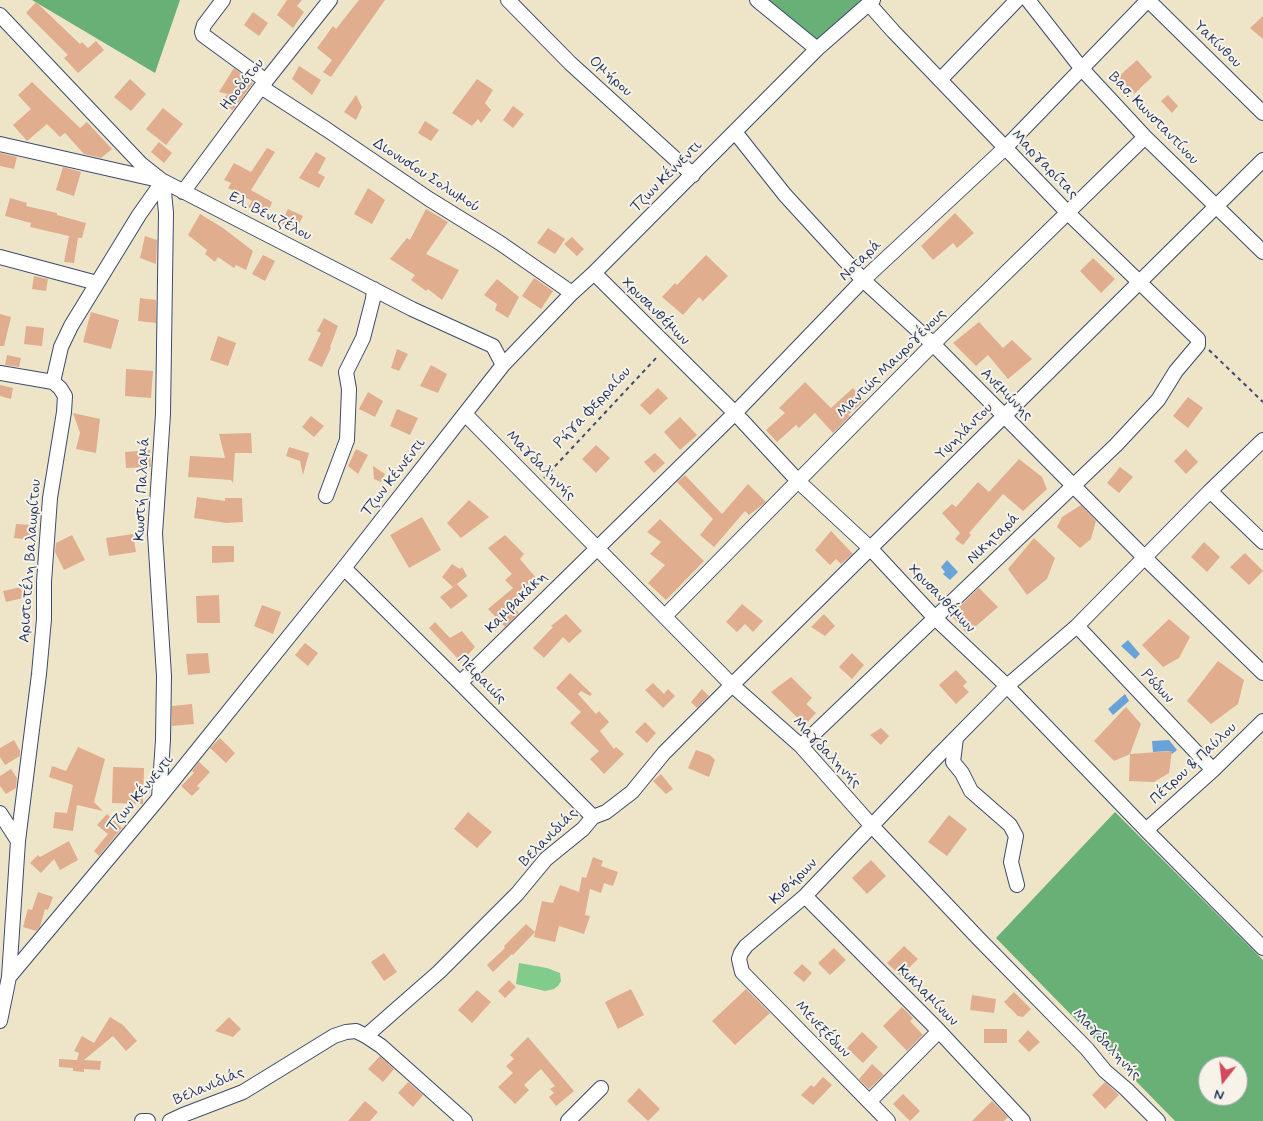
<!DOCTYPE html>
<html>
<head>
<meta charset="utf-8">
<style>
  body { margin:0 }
  #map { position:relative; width:1263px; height:1121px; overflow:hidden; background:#eee5c8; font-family:Mynerve,sans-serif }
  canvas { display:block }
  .north { position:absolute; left:1198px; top:1056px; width:50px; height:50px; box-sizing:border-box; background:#f7f3e8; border:1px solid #9fa5b1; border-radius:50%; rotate:196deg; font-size:14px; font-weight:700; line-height:20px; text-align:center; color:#1b2f5e }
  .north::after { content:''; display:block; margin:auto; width:18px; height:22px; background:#d1495b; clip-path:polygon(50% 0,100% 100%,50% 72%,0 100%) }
</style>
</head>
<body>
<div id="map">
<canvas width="1263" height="1121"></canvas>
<div class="north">N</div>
</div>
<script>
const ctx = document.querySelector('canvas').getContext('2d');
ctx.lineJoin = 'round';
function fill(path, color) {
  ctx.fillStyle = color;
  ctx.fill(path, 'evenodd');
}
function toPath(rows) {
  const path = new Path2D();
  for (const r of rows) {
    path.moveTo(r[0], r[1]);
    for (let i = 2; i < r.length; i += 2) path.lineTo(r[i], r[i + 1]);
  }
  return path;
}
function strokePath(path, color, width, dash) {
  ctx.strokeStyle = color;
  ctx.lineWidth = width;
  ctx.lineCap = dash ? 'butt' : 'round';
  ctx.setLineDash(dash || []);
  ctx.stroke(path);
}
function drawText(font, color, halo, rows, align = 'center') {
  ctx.font = font + ' Mynerve,sans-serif';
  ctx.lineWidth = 4;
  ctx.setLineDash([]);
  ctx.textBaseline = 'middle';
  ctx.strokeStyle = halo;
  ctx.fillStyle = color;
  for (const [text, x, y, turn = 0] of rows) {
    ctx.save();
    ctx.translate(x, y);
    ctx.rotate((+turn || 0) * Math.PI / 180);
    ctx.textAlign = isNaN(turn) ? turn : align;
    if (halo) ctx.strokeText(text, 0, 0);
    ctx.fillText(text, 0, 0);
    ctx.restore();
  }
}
fill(toPath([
  [519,963,547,968,560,973,561,981,558,986,554,989,545,991,516,984]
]), '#81cc8a');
fill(toPath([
  [32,0,180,0,155,73],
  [768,0,861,0,843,21,817,42],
  [1115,812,1263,960,1263,1121,1175,1121,996,938],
  [1208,1066,1238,1066,1238,1096,1208,1096]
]), '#68b076');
fill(toPath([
  [947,560,958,572,950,580,943,574,945,572,941,567],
  [1128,640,1140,654,1135,659,1121,646],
  [1125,694,1129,701,1113,715,1108,709],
  [1169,740,1177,750,1172,754,1169,751,1153,752,1152,741]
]), '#69a2d8');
fill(toPath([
  [287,0,302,0,297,6,304,12,293,28,277,15],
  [359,0,385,0,331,77,323,72,332,60,317,48,333,26,336,29],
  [36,2,80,44,82,42,88,48,96,41,104,50,78,73,64,58,68,55,26,13],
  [253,12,268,23,259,36,244,25],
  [1263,16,1263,39,1250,28],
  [1137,60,1152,77,1134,94,1118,77],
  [299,66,321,80,312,95,292,79],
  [234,68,253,83,233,110,219,102,228,94,219,92],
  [130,79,146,94,131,111,114,97],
  [477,79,493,90,485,103,491,110,481,123,478,119,472,126,452,113],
  [32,82,80,128,87,122,112,149,101,158,84,154,65,133,60,137,47,124,27,141,13,125,31,109,18,95],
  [356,95,362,107,356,120,344,112],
  [1168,95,1178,106,1172,113,1161,101],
  [513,106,524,114,513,128,503,120],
  [163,108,183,124,166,145,146,129],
  [425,121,439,130,431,141,418,133],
  [159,142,172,153,164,163,151,152],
  [267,148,275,152,251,190,272,202,267,216,248,207,252,201,228,188,231,183,224,180,234,163,251,172],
  [316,152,326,158,318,173,325,177,319,188,299,178],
  [0,153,17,157,14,169,0,166],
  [63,167,81,172,74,196,56,190],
  [368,188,385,200,372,224,354,214],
  [10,198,27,203,26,206,57,213,57,215,86,223,82,238,78,238,74,263,64,262,69,236,30,227,31,223,5,216],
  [288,209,303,216,296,230,281,223],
  [426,209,448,222,426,254,459,270,442,300,428,289,426,291,411,280,415,275,390,259,407,238,410,240],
  [955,213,974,233,957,248,953,243,933,260,921,246],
  [200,214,223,228,253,251,246,270,236,265,234,268,218,257,215,262,205,254,207,250,188,235],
  [548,228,565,239,555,254,537,243],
  [145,236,157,240,156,264,140,258],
  [572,237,584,249,577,256,564,244],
  [263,255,275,261,265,281,252,274],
  [706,255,728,276,703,301,699,297,683,315,662,297,675,283,677,285],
  [1093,258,1115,279,1101,293,1080,271],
  [34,276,48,279,46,291,32,289],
  [534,278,553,291,541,309,522,296],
  [497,279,519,297,508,318,495,310,497,304,484,295],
  [140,298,156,300,156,323,138,321],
  [91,312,119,320,111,349,83,342],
  [0,314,11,317,4,346,0,346],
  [324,318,338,326,330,347,331,348,322,367,308,360,321,333,317,331],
  [979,322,1003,348,1012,340,1032,359,1008,379,988,355,976,366,953,343],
  [26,326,44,328,42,346,24,344],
  [218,336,236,343,228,366,210,360],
  [397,349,408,354,399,371,391,368],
  [7,355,21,358,19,367,5,365],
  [431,365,447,374,438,393,420,386],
  [126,369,153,371,151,398,125,396],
  [805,382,831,408,853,388,864,401,848,415,850,416,833,433,815,413,799,428,796,425,777,442,766,430,785,413,779,408],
  [0,385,13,388,11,399,0,396],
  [658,388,668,398,650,415,640,405],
  [368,392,383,401,375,417,359,409],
  [1188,397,1203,408,1188,428,1173,416],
  [397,409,418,418,410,435,390,426],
  [73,413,100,419,96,453,76,449,80,433],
  [311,416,324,426,314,437,302,427],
  [680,417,697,435,680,450,664,432],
  [251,433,252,453,235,453,233,483,231,480,188,477,190,456,225,458,219,434],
  [596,445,610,458,596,473,582,459],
  [289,447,309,453,303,475,300,461,286,456],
  [356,449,368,455,358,474,348,466],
  [1186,449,1198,462,1186,474,1174,461],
  [150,450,151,467,126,468,125,452],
  [655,453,665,463,654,473,644,462],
  [1019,459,1042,477,1047,489,1023,511,1003,494,969,533,971,535,963,545,955,539,960,533,942,513,952,504,956,507,978,482,989,492],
  [373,466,385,474,381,482,374,479],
  [1120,467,1133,477,1119,493,1107,483],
  [685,475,722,514,748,484,766,502,749,515,745,511,714,547,700,535,713,519,677,482],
  [197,497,225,501,225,498,242,498,243,522,226,523,194,518],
  [469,500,489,517,461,538,447,523],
  [1081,505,1096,521,1091,539,1080,548,1057,527,1062,517],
  [422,517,441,550,409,568,390,535],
  [660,519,704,561,666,600,648,583,665,565,650,554,661,542,647,532],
  [16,524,31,525,30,540,14,538],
  [831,531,853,554,841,564,836,559,830,565,815,550],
  [133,534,136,552,109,556,106,538],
  [72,535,85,560,64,570,55,552,56,543],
  [505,535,524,554,520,559,537,579,510,604,519,613,505,627,488,609,513,588,505,580,512,574,488,548],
  [1034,538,1055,558,1047,579,1027,595,1008,569],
  [1204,542,1220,557,1207,572,1191,557],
  [212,546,234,546,234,562,212,563],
  [1245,553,1263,571,1249,585,1230,567],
  [452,564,460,569,462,567,467,576,453,587,442,577],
  [457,584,468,596,451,609,440,597],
  [21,587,23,598,6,602,3,591],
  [979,588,998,607,967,634,951,615],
  [219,595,220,623,197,623,196,596],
  [742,604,763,621,753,632,745,624,737,632,726,622],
  [262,605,281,612,273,634,254,626],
  [566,614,582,631,569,643,563,637,544,658,533,648,553,627,551,626],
  [824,614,835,626,825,636,811,627],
  [1169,619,1190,637,1179,658,1163,667,1142,645],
  [435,622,450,638,462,631,475,647,461,662,429,628],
  [305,643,318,653,308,666,295,655],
  [208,653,210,673,188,675,186,654],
  [852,653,864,665,852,679,839,667],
  [1218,661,1244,680,1238,704,1211,724,1187,701],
  [956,670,967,682,963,686,969,692,956,704,939,685],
  [570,673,592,694,590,696,581,691,578,694,596,714,599,711,609,722,600,731,614,749,616,747,624,754,604,774,590,759,599,751,570,723,581,712,556,688],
  [791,677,812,698,806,704,816,713,805,725,771,692],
  [653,683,664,694,668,689,675,696,663,708,645,690],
  [702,689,709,696,697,708,691,702],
  [192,704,194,724,172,726,172,706],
  [1126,707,1141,724,1130,754,1114,761,1094,741],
  [645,722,656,733,647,743,635,732],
  [881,728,889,736,881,745,870,735],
  [220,738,235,753,226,763,210,748],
  [14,740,20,751,20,756,5,765,0,757,0,748],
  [78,747,105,759,94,802,103,811,77,805,73,831,53,828,55,812,67,813,73,785,49,777,52,766,66,771],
  [696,750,710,755,715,760,709,777,688,768],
  [1172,751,1169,773,1154,782,1129,781,1130,754],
  [199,762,210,772,197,786,200,788,192,796,181,786,194,773,192,771],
  [113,767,144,768,143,804,112,803],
  [11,769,17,778,16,788,6,794,0,786,0,776],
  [661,774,673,789,666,794,653,781],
  [468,812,492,832,477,848,454,829],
  [107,814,122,828,99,856,94,851,108,834,97,825],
  [949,815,967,829,947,856,928,842],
  [69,841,78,860,60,870,54,859,41,873,30,863,38,855,40,857],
  [593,857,603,861,601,866,618,872,613,886,604,883,601,893,590,889,585,915,590,916,584,934,559,926,555,942,534,937,535,932,513,955,512,954,493,972,487,965,505,948,504,946,526,924,535,932,542,901,553,903,560,885,579,892,582,877,586,878],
  [871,860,886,876,867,894,852,878],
  [38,892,53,897,48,910,45,909,40,927,36,931,23,927,28,909,32,910],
  [904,946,918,959,901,976,887,963],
  [834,948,846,960,830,975,818,963],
  [384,953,397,972,384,981,371,962],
  [802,964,812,973,804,982,793,973],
  [509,980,516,987,505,998,498,991],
  [631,989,644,1015,618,1029,605,1002],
  [746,989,770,1013,735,1045,712,1021],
  [477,990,491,1002,472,1023,458,1010],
  [1014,992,1031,1009,1023,1017,1018,1016,1004,1002],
  [972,995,996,999,994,1013,970,1010],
  [902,1007,913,1018,910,1021,923,1035,907,1051,883,1026],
  [110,1017,123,1025,137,1041,126,1051,113,1036,84,1060,101,1061,100,1070,84,1069,84,1072,73,1071,73,1068,59,1067,59,1059,77,1060,79,1053,74,1051,82,1036,94,1043],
  [229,1017,241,1029,233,1037,215,1031],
  [984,1029,1007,1029,1007,1043,984,1043],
  [1028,1030,1040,1042,1029,1052,1018,1041],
  [862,1032,878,1047,863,1063,847,1048],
  [528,1037,574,1091,556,1106,549,1097,554,1093,550,1089,555,1086,541,1069,524,1085,529,1090,515,1104,498,1087,513,1073,506,1066,514,1059,510,1055],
  [380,1056,394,1069,383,1082,368,1069],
  [872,1064,884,1075,869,1089,859,1079],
  [823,1077,832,1085,813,1105,801,1095,811,1085,814,1087],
  [408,1082,423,1095,413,1107,398,1093],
  [1105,1082,1119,1095,1105,1109,1092,1095],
  [639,1088,660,1109,648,1121,627,1101],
  [903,1094,920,1111,910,1121,893,1104],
  [365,1101,378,1112,370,1121,348,1121],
  [992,1101,1008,1117,1004,1121,972,1121]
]), '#e0ad8e');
const minor = toPath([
  [223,0,204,25,202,32,203,35,266,81],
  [508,0,570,63,693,175],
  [757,0,817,49],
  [1028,0,1082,69,1145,137,1263,252],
  [1148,0,1263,113],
  [0,15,141,164,160,179],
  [940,80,1017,0],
  [261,87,326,129,429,199,500,243,572,293],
  [735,132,785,195,863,280,933,344,1145,558,1263,673],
  [0,144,163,181,412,309,493,346,503,365],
  [183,192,261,87,330,0],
  [0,257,97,283],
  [594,273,735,413,799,482,870,548,935,618,1007,686,1146,830,1263,948],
  [0,373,53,382],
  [465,414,732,685,801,746,871,825,979,939,1087,1049,1105,1071,1126,1089,1158,1121],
  [1210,491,1263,542],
  [326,496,347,440,349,389,346,372,363,338,373,299,374,289],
  [344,568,460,683,593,817],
  [665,616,933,344,1145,137],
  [1077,626,1213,770],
  [460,683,735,413,863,280,1005,148,1148,0],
  [956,738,953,762,962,773,971,791,1010,825,1016,836,1011,862,1017,885],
  [801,746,1116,445,1158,400,1176,371,1198,345,1198,339,1068,213,893,31,869,4],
  [159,798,163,740,164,676,155,534,163,414,166,213,163,181],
  [0,813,18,841],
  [1146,830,1213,770,1263,721],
  [805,896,939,1031,1023,1121],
  [9,977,18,841,39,674,44,619,44,582,50,498,64,412,65,396,60,388,53,382,61,347,71,326,139,215,163,181],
  [0,1021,9,977,159,798,344,568,503,365,572,293,594,273,817,49,873,0],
  [366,1036,381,1046,465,1121],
  [870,1101,939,1031],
  [142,1121,148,1121],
  [170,1121,183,1115,243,1092,334,1036,346,1032,356,1031,366,1036,407,1000,439,972,517,894,546,859,583,829,593,817,606,812,632,792,664,753,732,685,1263,160],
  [568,1121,601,1088],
  [888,1121,742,972,739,959,741,953,746,946,805,896,938,756,1007,686,1077,626,1210,491,1263,440]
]);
strokePath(minor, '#3b4a6e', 16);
strokePath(toPath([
  [1209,350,1263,402],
  [544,478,658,356]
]), '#3b4a6e', 2, [4, 4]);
strokePath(minor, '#fff', 14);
drawText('15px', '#1b2f5e', '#f7f3e8', [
  ["Υακίνθου",1217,45,44],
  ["Ομήρου",610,77,42],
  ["Ηροδότου",243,85,-52],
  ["Βασ. Κωνσταντίνου",1153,119,46],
  ["Μαργαρίτας",1044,165,46],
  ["Διονυσίου Σολωμού",426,176,33],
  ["Τζων Κέννεντι",667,177,-45],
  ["Ελ. Βενιζέλου",270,217,27],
  ["Νοταρά",861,261,-44],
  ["Χρυσανθέμων",655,312,45],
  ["Μαντώς Μαυρογένους",892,364,-45],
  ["Ανεμώνης",1006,395,45],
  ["Ρήγα Φερραίου",593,408,-47],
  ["Υψηλάντου",965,432,-45],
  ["Μαγδαληνής",540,466,45],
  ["Τζων Κέννεντι",394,478,-52],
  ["Κωστή Παλαμά",143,489,-87],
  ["Νικηταρά",994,539,-44],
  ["Αριστοτέλη Βαλαωρίτου",31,561,-86],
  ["Χρυσανθέμων",941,599,46],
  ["Καμβακάκη",517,603,-45],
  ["Πειραιώς",481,680,45],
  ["Ρόδων",1157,687,47],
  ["Μαγδαληνής",826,753,46],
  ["Πέτρου & Παύλου",1194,764,-43],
  ["Τζων Κέννεντι",141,794,-50],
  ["Βελανιδιάς",549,838,-45],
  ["Κυθήρων",794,882,-44],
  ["Κυκλαμίνων",927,996,45],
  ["Μενεξέδων",822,1030,46],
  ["Μαγδαληνής",1106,1045,46],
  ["Βελανιδιάς",209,1087,-23]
]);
</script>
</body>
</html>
